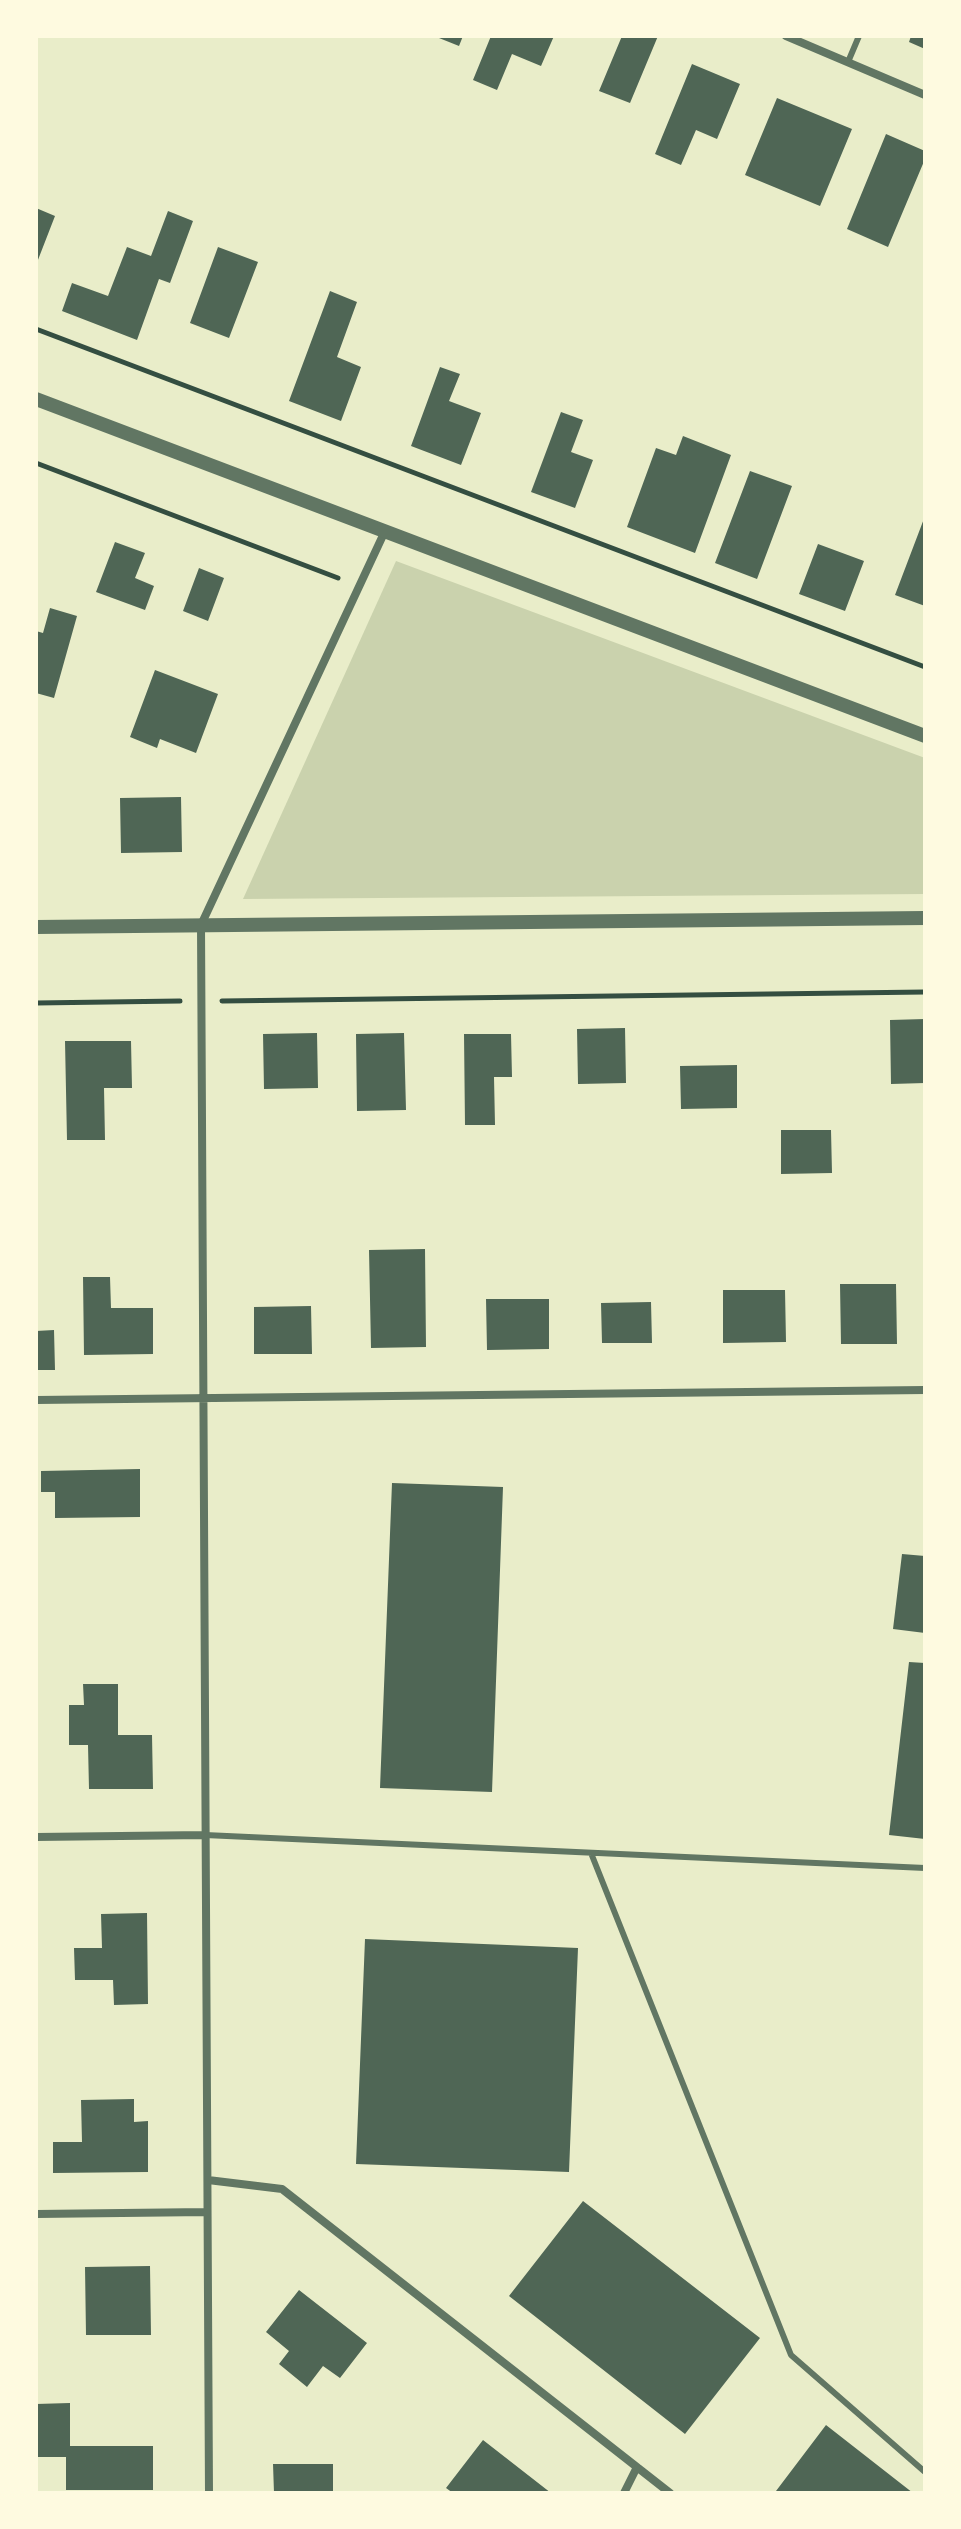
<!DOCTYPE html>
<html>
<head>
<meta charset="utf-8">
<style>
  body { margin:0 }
  #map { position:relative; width:961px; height:2529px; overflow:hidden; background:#e9edc9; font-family:"Work Sans",sans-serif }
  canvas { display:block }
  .frame { position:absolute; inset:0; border:38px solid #fefae0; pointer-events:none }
</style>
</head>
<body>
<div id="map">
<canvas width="961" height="2529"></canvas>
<div class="frame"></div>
</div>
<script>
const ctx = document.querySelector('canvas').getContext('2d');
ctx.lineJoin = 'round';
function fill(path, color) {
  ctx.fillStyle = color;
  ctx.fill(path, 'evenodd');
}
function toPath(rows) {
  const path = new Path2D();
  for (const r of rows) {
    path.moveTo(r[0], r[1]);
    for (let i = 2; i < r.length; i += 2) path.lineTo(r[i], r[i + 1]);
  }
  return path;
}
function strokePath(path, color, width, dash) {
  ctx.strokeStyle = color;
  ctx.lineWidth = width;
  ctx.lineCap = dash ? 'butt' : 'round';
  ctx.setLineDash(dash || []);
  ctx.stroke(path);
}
fill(toPath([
  [396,561,925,758,925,894,243,899]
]), '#cad2ad');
fill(toPath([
  [434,36,463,36,459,46],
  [491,36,554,36,541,66,512,54,497,90,473,80],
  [622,36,658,36,630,103,599,91],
  [911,36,925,36,925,49,909,42],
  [692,64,740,84,717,139,696,130,681,165,655,154],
  [777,98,852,129,820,206,745,175],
  [886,134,925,151,925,159,888,247,847,229],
  [36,208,55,216,36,265],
  [168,211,193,221,170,283,159,279,137,340,62,311,72,283,108,296,127,247,151,256],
  [218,247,258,262,229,338,190,323],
  [330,291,357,302,337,357,361,367,341,421,289,401],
  [440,367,460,374,449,401,481,413,461,465,411,446],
  [561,412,583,420,571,452,593,460,575,508,531,492],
  [683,436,731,455,695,553,627,527,656,448,676,455],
  [750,471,792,486,757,579,715,563],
  [925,516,925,606,895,595],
  [115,542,145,553,135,578,154,586,145,610,96,592],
  [818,544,864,561,845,611,799,594],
  [199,568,224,578,208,621,183,611],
  [50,608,77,616,54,698,36,693,36,631,43,633],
  [155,670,218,694,196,753,160,739,157,748,130,737],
  [181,797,182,852,121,853,120,798],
  [925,1019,925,1083,891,1084,890,1020],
  [625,1028,626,1083,578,1084,577,1029],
  [317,1033,318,1088,264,1089,263,1034],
  [404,1033,406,1110,357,1111,356,1034],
  [464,1034,511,1034,512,1077,494,1077,495,1125,465,1125],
  [65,1041,131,1041,132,1088,104,1088,105,1140,67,1140],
  [737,1065,737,1108,681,1109,680,1066],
  [781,1130,831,1130,832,1173,781,1174],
  [425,1249,426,1347,371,1348,369,1250],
  [83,1277,110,1277,111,1308,153,1308,153,1354,84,1355],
  [840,1284,896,1284,897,1344,841,1344],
  [723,1290,785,1290,786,1342,723,1343],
  [486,1299,549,1299,549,1349,487,1350],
  [651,1302,652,1343,602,1343,601,1303],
  [311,1306,312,1354,254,1354,254,1307],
  [54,1330,55,1370,36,1370,36,1331],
  [140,1469,140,1517,55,1518,55,1492,41,1492,41,1471],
  [392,1483,503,1487,492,1792,380,1788],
  [902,1554,925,1556,925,1633,893,1629],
  [909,1662,925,1663,925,1839,889,1835],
  [83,1684,118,1684,118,1735,152,1735,153,1789,89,1789,88,1745,69,1745,69,1705,84,1705],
  [147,1913,148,2004,114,2005,113,1980,75,1980,74,1948,102,1948,101,1914],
  [365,1939,578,1948,569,2172,356,2164],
  [134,2099,134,2122,148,2121,148,2172,53,2173,53,2142,82,2142,81,2100],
  [583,2201,760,2338,685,2434,509,2296],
  [150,2266,151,2335,86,2335,85,2267],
  [299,2290,367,2343,340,2378,323,2366,307,2387,279,2364,289,2351,266,2332],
  [70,2403,70,2446,153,2446,153,2490,66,2490,66,2457,36,2457,36,2404],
  [826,2425,913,2493,776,2491],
  [483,2440,551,2493,453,2493,446,2488],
  [273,2464,333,2464,333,2493,274,2493]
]), '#4f6655');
strokePath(toPath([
  [36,329,925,667],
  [36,463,338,578],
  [222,1001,925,992],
  [36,1003,180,1001]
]), '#344e41', 5);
strokePath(toPath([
  [848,62,859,36],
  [205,1835,925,1868],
  [591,1853,791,2355,925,2472]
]), '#617663', 6);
strokePath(toPath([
  [786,36,925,95],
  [36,1400,925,1390],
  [36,1837,205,1835],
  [208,2180,282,2189,670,2493],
  [36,2214,207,2212],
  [209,2493,201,925,385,531],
  [624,2493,637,2467]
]), '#617663', 8);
strokePath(toPath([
  [36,399,925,736],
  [36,927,925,918]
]), '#617663', 14);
</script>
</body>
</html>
